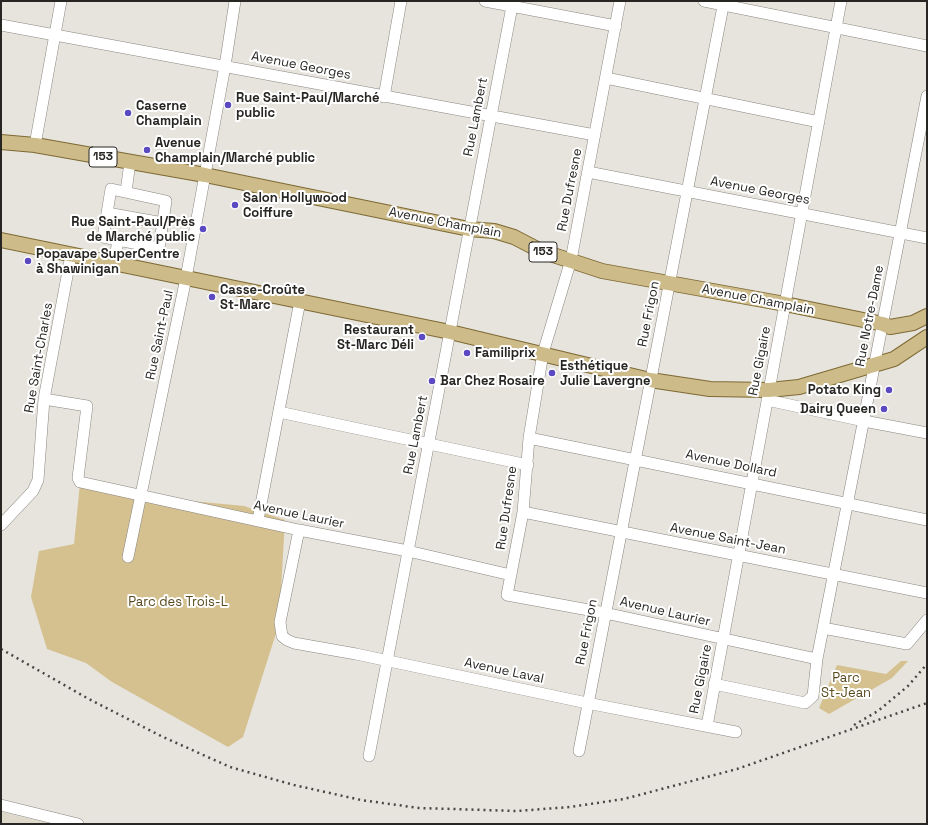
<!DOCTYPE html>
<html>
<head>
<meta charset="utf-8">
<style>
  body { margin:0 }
  #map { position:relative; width:928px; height:825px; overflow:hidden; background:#e7e4dd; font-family:"Space Grotesk",sans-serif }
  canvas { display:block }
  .frame { position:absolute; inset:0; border:2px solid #272623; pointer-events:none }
</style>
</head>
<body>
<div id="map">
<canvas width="928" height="825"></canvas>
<div class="frame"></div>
</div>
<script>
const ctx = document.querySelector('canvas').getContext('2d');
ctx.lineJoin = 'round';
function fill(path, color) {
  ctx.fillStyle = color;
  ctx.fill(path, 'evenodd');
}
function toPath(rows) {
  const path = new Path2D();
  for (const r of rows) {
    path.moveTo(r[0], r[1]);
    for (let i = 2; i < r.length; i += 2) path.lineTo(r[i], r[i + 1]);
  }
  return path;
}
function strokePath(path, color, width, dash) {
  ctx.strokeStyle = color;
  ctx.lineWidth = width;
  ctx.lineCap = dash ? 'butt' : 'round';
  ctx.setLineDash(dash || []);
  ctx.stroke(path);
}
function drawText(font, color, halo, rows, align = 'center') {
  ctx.font = font + ' "Space Grotesk",sans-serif';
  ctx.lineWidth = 4;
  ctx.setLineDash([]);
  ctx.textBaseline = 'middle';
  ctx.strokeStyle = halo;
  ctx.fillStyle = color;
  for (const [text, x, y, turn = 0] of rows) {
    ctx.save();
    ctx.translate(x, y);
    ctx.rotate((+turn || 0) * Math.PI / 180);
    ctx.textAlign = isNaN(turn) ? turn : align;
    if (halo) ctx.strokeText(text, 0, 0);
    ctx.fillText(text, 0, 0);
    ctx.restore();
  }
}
fill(toPath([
  [1,812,52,824,1,824]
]), '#dfd9cb');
fill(toPath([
  [80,483,140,496,244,506,285,520,279,624,243,737,228,747,112,682,86,663,47,649,31,597,39,551,74,544],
  [901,661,908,661,892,678,829,714,819,708,837,665,886,674]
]), '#d5c18f');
const minor = toPath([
  [485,1,616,26],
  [620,1,571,260,543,353,529,438,523,512,507,595,605,613,817,659],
  [704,1,927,46],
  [1,25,595,135],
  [606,78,819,122],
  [384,97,401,1],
  [35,145,61,1],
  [588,172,927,238],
  [111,189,166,201,159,248,103,237,111,189],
  [126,192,130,162],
  [107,213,163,223],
  [114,264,118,240],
  [44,399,87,406,78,478,80,482,299,530,408,551,511,575],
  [767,400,864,421,927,433],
  [279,412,528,465],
  [529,438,927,520],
  [523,512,927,593],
  [258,520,300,301],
  [1,525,33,491,38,480,44,399,71,255],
  [299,530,280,622,282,636,287,640,294,643,356,654,587,703,736,732],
  [128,557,186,278,225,66,235,1],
  [823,628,907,644,927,620],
  [714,684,805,703,813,696,817,659,927,96],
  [707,726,841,1],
  [579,751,724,1],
  [369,756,513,1],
  [1,805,78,824]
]);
const major = toPath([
  [1,142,35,145,205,175,469,229,494,231,514,237,541,251,602,271,785,304,883,324,890,327,913,323,927,316],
  [1,240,450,332,650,380,710,389,769,390,799,387,894,359,927,337]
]);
strokePath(minor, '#898680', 12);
strokePath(major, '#7d6933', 16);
strokePath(minor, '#fff', 11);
strokePath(major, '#cdbb89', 14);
strokePath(toPath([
  [1,649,87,698,161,736,230,767,294,785,361,800,419,808,517,811,570,807,624,799,737,769,927,703],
  [854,725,878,711,908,686,927,664]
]), '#484743', 2.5, [2, 4]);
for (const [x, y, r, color] of [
  [228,105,4,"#5a49c1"],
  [128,113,4,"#5a49c1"],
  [147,150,4,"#5a49c1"],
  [235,205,4,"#5a49c1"],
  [203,229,4,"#5a49c1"],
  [28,261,4,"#5a49c1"],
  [212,297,4,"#5a49c1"],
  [422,337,4,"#5a49c1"],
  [467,353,4,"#5a49c1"],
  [552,373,4,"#5a49c1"],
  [432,381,4,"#5a49c1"],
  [889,390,4,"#5a49c1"],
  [884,409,4,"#5a49c1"]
]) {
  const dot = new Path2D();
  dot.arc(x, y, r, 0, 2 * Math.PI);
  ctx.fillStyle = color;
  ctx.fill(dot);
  strokePath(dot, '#fff', 1.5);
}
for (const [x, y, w] of [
  [103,157,28],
  [543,252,28]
]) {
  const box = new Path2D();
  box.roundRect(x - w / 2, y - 10, w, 20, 3);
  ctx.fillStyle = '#fff';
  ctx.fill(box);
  strokePath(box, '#272623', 1);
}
drawText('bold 12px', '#272623', null, [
  ["153",103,157],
  ["153",543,252]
]);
drawText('13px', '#272623', '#fff', [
  ["Avenue Georges",301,66,11],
  ["Rue Lambert",476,117,-79],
  ["Rue Dufresne",570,190,-79],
  ["Avenue Georges",760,191,11],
  ["Avenue Champlain",445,223,11],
  ["Avenue Champlain",758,300,11],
  ["Rue Frigon",649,314,-79],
  ["Rue Notre-Dame",870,316,-79],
  ["Rue Saint-Paul",160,335,-78],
  ["Rue Saint-Charles",39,358,-80],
  ["Rue Gigaire",760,361,-79],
  ["Rue Lambert",416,435,-79],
  ["Avenue Dollard",731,464,12],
  ["Rue Dufresne",507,508,-82],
  ["Avenue Laurier",299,515,12],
  ["Avenue Saint-Jean",728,539,11],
  ["Avenue Laurier",665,612,13],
  ["Rue Frigon",587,632,-79],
  ["Avenue Laval",504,671,12],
  ["Rue Gigaire",701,679,-79]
]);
drawText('bold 13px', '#272623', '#fff', [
  ["Rue Saint-Paul/Marché",236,98],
  ["public",236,113],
  ["Caserne",136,106],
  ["Champlain",136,121],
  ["Avenue",155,143],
  ["Champlain/Marché public",155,158],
  ["Salon Hollywood",243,198],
  ["Coiffure",243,213],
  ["Rue Saint-Paul/Près",195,222,"right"],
  ["de Marché public",195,237,"right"],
  ["Popavape SuperCentre",36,254],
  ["à Shawinigan",36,269],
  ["Casse-Croûte",220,290],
  ["St-Marc",220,305],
  ["Restaurant",414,330,"right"],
  ["St-Marc Déli",414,345,"right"],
  ["Familiprix",475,353],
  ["Esthétique",560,366],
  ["Julie Lavergne",560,381],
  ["Bar Chez Rosaire",440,381],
  ["Potato King",881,390,"right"],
  ["Dairy Queen",876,409,"right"]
], 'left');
drawText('13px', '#59491e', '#fff', [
  ["Parc des Trois-L",178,602],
  ["Parc",846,678],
  ["St-Jean",846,693]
]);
</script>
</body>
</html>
